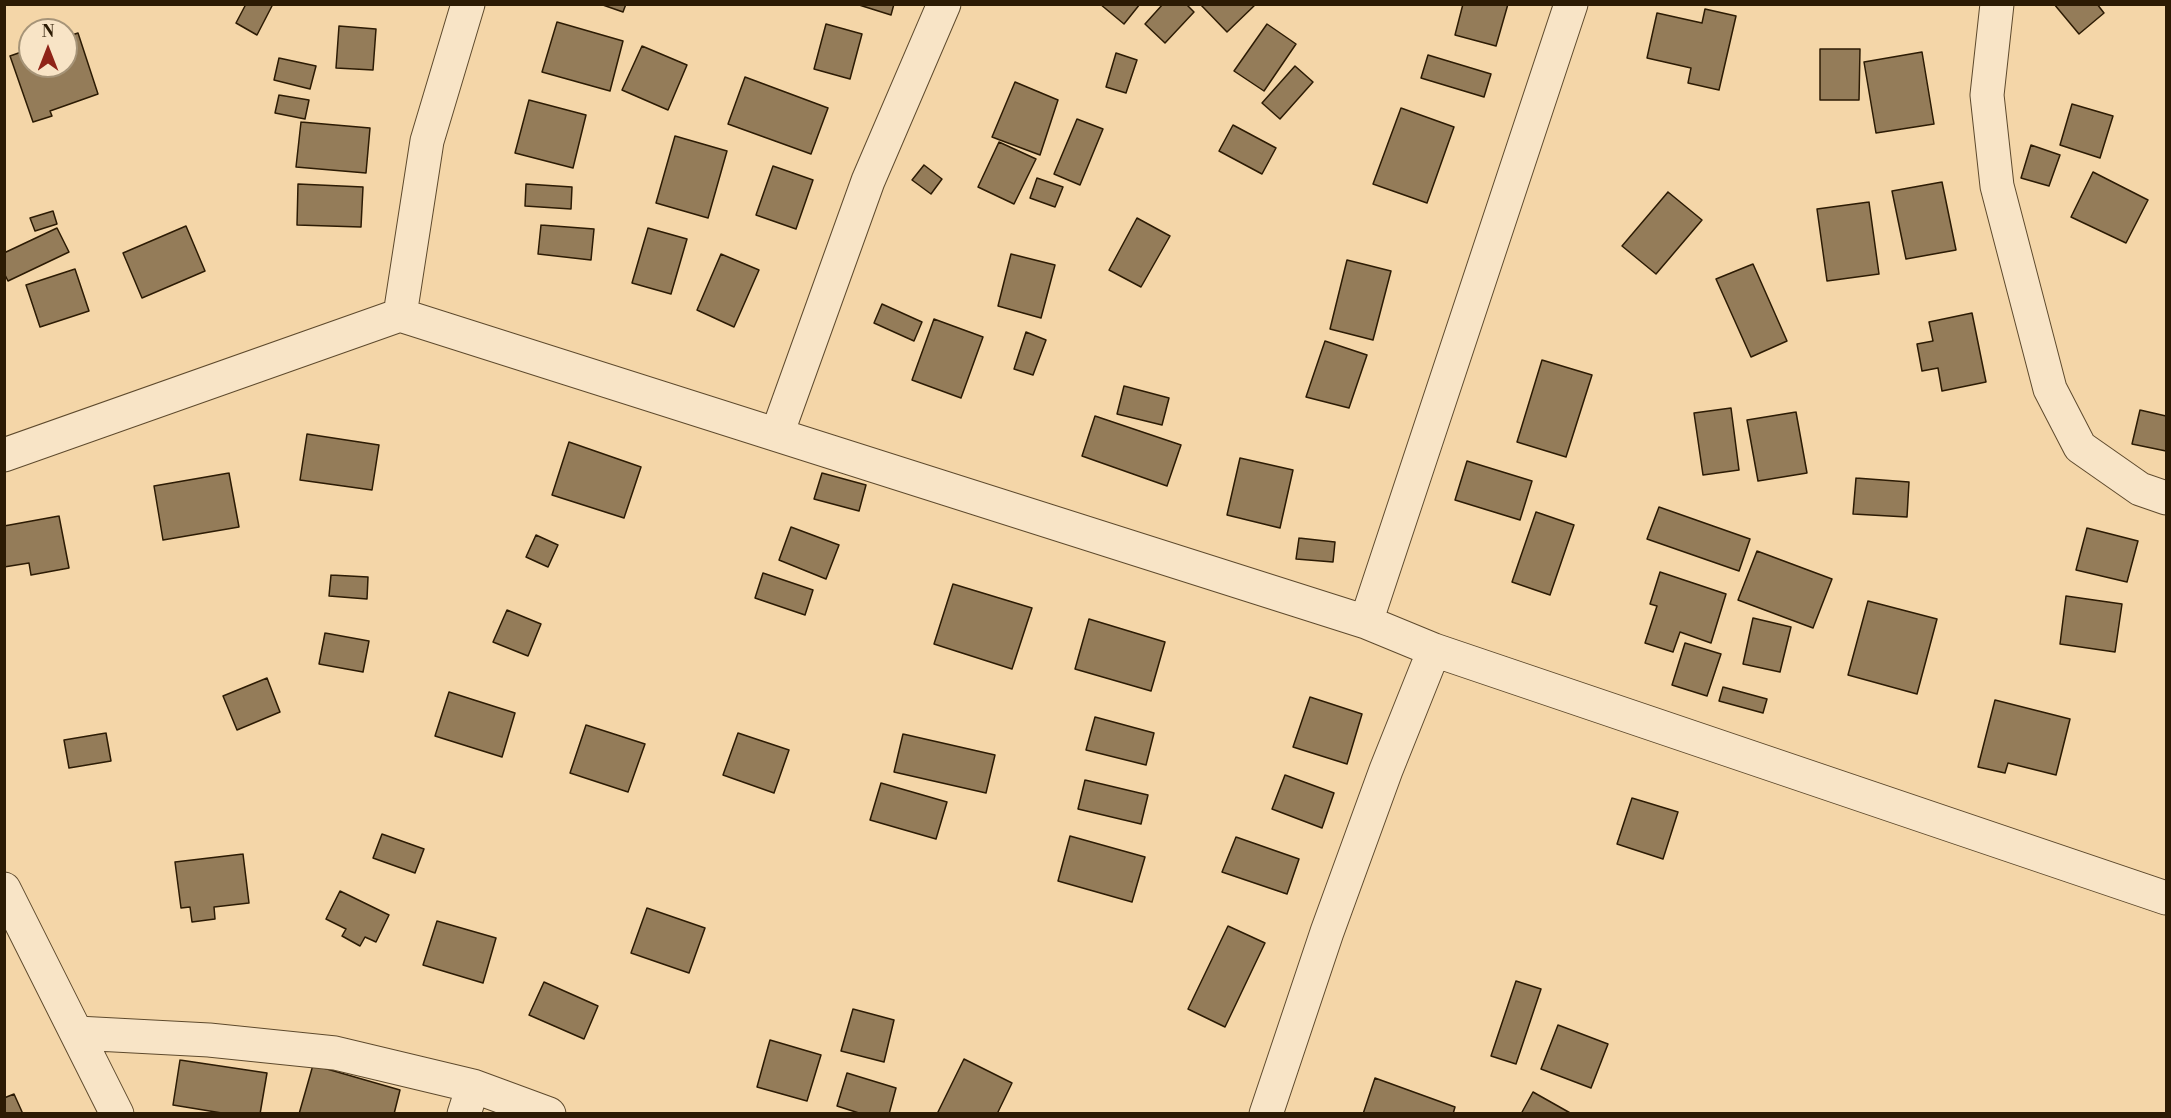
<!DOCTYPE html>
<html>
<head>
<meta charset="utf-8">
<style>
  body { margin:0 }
  #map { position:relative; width:2171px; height:1118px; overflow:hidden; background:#f4d6a8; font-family:"Libre Bodoni",serif }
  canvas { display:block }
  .frame { position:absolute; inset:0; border:6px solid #2c1b04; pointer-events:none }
  .north { position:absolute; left:18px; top:18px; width:60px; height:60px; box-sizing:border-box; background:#f8e4c6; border:2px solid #a69478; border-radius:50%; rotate:0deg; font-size:16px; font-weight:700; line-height:24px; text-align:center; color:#2c1b04 }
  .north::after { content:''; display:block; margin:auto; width:21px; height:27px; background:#8f2418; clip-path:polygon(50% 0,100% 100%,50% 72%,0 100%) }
</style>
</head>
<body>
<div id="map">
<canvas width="2171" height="1118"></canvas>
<div class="frame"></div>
<div class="north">N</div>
</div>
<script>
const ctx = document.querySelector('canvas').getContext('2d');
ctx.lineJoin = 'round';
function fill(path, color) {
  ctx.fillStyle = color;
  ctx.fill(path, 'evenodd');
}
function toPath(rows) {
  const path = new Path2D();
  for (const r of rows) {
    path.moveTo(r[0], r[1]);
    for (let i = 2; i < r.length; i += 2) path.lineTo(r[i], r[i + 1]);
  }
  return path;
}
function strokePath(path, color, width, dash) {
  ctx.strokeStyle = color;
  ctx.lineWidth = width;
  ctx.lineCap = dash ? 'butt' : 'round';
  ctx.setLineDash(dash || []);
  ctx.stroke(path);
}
const building = toPath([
  [246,4,273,4,257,35,236,23,246,4],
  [600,4,626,4,623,12,600,4],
  [856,4,894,4,891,15,856,4],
  [1100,4,1140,4,1124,24,1100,4],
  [1163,4,1186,4,1194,12,1165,43,1145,24,1163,4],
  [1200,4,1256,4,1227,32,1200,4],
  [1463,4,1508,4,1496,46,1455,35,1463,4],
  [2054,4,2097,4,2104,13,2079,34,2054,4],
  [1705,9,1736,16,1719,90,1688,83,1691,68,1647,58,1657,13,1702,23,1705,9],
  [557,22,623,41,610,91,542,72,557,22],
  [826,24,862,34,850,79,814,69,826,24],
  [1267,24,1296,44,1264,91,1234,71,1267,24],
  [339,26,376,29,373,70,336,68,339,26],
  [78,33,98,94,50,111,52,116,33,122,10,56,30,49,30,66,66,66,66,37,78,33],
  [642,46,687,65,668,110,622,90,642,46],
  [1820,49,1860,49,1859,100,1820,100,1820,49],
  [1922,52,1934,124,1876,133,1864,62,1922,52],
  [1116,53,1137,60,1126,93,1106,87,1116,53],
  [1428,55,1491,74,1484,97,1421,78,1428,55],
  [279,58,316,66,310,89,274,80,279,58],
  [1295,66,1313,82,1280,119,1262,103,1295,66],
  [745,77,828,108,811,154,728,124,745,77],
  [1015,82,1058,100,1040,155,992,137,1015,82],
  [279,95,309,100,305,119,275,113,279,95],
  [529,100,586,115,573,168,515,153,529,100],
  [2072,104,2113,116,2100,158,2060,145,2072,104],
  [1401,108,1454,127,1427,203,1373,184,1401,108],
  [1077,119,1103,129,1080,185,1054,174,1077,119],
  [301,122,370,128,366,173,296,167,301,122],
  [1233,125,1276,148,1262,174,1219,151,1233,125],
  [675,136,727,151,708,218,656,203,675,136],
  [999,142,1036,159,1014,204,978,187,999,142],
  [2031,145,2060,155,2049,186,2021,178,2031,145],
  [924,165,942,179,931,194,912,180,924,165],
  [773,166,813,180,796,229,756,215,773,166],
  [2093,172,2148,200,2126,243,2071,217,2093,172],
  [1037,178,1063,187,1055,207,1030,198,1037,178],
  [1942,182,1956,250,1906,259,1892,191,1942,182],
  [298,184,363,187,361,227,297,225,298,184],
  [526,184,572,187,571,209,525,206,526,184],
  [1668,192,1702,220,1656,274,1622,246,1668,192],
  [1869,202,1879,274,1827,281,1817,209,1869,202],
  [53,211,57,224,35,231,30,218,53,211],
  [1137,218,1170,236,1141,287,1109,270,1137,218],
  [541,225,594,229,591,260,538,254,541,225],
  [186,226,205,271,142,298,123,253,186,226],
  [57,228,69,252,8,281,4,273,4,253,57,228],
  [648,228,687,239,671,294,632,283,648,228],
  [721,254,759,270,734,327,697,310,721,254],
  [1011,254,1055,265,1041,318,998,306,1011,254],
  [1347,260,1391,271,1373,340,1330,329,1347,260],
  [1753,264,1787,341,1751,357,1716,279,1753,264],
  [75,269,89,311,40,327,26,285,75,269],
  [882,304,922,322,914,341,874,323,882,304],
  [1972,313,1986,382,1942,391,1938,368,1922,371,1917,344,1933,341,1929,322,1972,313],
  [934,319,983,337,961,398,912,380,934,319],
  [1026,332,1046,340,1033,375,1014,369,1026,332],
  [1325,341,1367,355,1349,408,1306,397,1325,341],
  [1542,360,1592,375,1566,457,1517,442,1542,360],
  [1124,386,1169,398,1162,425,1117,414,1124,386],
  [1731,408,1739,470,1703,475,1694,413,1731,408],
  [2140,410,2166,416,2166,451,2132,444,2140,410],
  [1796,412,1807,473,1758,481,1747,420,1796,412],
  [1095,416,1181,445,1167,486,1082,456,1095,416],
  [307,434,379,445,372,490,300,480,307,434],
  [569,442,641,467,624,518,552,495,569,442],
  [1240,458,1293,470,1280,528,1227,515,1240,458],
  [1467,461,1532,481,1520,520,1455,500,1467,461],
  [229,473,239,527,163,540,154,486,229,473],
  [822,473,866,485,859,511,814,499,822,473],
  [1856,478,1909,482,1907,517,1853,514,1856,478],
  [1659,507,1750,539,1739,571,1647,539,1659,507],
  [1536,512,1574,525,1550,595,1512,582,1536,512],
  [59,516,69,568,31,575,29,563,4,567,4,526,59,516],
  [791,527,839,545,826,579,779,560,791,527],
  [2087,528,2138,541,2127,582,2076,570,2087,528],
  [536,535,558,545,548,567,526,557,536,535],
  [1299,538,1335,542,1333,562,1296,559,1299,538],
  [1757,551,1832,579,1813,628,1738,600,1757,551],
  [1660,572,1726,594,1711,643,1680,632,1673,652,1645,643,1657,606,1650,604,1660,572],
  [763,573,813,590,805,615,755,598,763,573],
  [331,575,368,577,367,599,329,596,331,575],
  [953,584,1032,608,1012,669,934,644,953,584],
  [2066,596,2122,604,2115,652,2060,644,2066,596],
  [1868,601,1937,619,1917,694,1848,675,1868,601],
  [507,610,541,624,528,656,493,642,507,610],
  [1753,618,1791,627,1780,672,1743,664,1753,618],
  [1089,619,1165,642,1151,691,1075,669,1089,619],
  [325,633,369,641,363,672,319,664,325,633],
  [1685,643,1721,654,1707,696,1672,685,1685,643],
  [267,678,280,712,237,730,223,696,267,678],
  [1723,687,1767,699,1763,713,1719,701,1723,687],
  [449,692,515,713,502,757,435,736,449,692],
  [1310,697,1362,714,1347,764,1293,747,1310,697],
  [1995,700,2070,719,2056,775,2008,763,2005,773,1978,767,1995,700],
  [1095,717,1154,733,1146,765,1086,750,1095,717],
  [586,725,645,744,628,792,570,773,586,725],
  [106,733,111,761,69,768,64,740,106,733],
  [738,733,789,750,774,793,723,775,738,733],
  [903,734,995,755,986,793,894,772,903,734],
  [1285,775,1334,793,1322,828,1272,809,1285,775],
  [1085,780,1148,795,1141,824,1078,809,1085,780],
  [881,783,947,802,936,839,870,820,881,783],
  [1632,798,1678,812,1663,859,1617,844,1632,798],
  [382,834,424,849,415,873,373,858,382,834],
  [1070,836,1145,857,1132,902,1058,881,1070,836],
  [1236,837,1299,859,1287,894,1222,872,1236,837],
  [243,854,249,903,214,907,215,919,192,922,190,907,181,908,175,862,243,854],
  [340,891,389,915,376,942,365,937,360,946,342,936,346,929,326,919,340,891],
  [647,908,705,928,689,973,631,953,647,908],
  [437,921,496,938,483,983,423,965,437,921],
  [1228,926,1265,943,1225,1027,1188,1009,1228,926],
  [1516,981,1541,989,1516,1064,1491,1056,1516,981],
  [544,982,598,1006,584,1039,529,1015,544,982],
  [853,1009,894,1020,884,1062,841,1051,853,1009],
  [1558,1025,1608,1044,1591,1088,1541,1069,1558,1025],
  [770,1040,821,1055,807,1101,757,1087,770,1040],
  [964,1059,1012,1083,997,1114,937,1114,964,1059],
  [180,1060,267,1073,260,1114,228,1114,173,1105,180,1060],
  [313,1065,400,1090,394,1114,299,1114,313,1065],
  [847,1073,896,1088,889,1114,862,1114,837,1106,847,1073],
  [1375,1078,1455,1107,1453,1114,1363,1114,1375,1078],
  [1533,1092,1572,1114,1521,1114,1533,1092],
  [14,1094,23,1114,4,1114,4,1098,14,1094]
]);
fill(building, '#947c59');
strokePath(building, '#2c1b04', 1.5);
const minor = toPath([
  [1997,4,1987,95,1997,186,2050,389,2080,447,2140,489,2166,498],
  [400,315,427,141,468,4],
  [777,434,868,181,944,4],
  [4,455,400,315,1366,622,1434,650,2166,898],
  [1366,622,1571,4],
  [4,889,117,1114],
  [77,1033,209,1040,335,1053,473,1086,549,1114],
  [464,1114,473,1086],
  [1266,1114,1327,932,1386,770,1434,650]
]);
strokePath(minor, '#5e4a2d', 35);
strokePath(minor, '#f8e4c6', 33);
</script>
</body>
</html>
